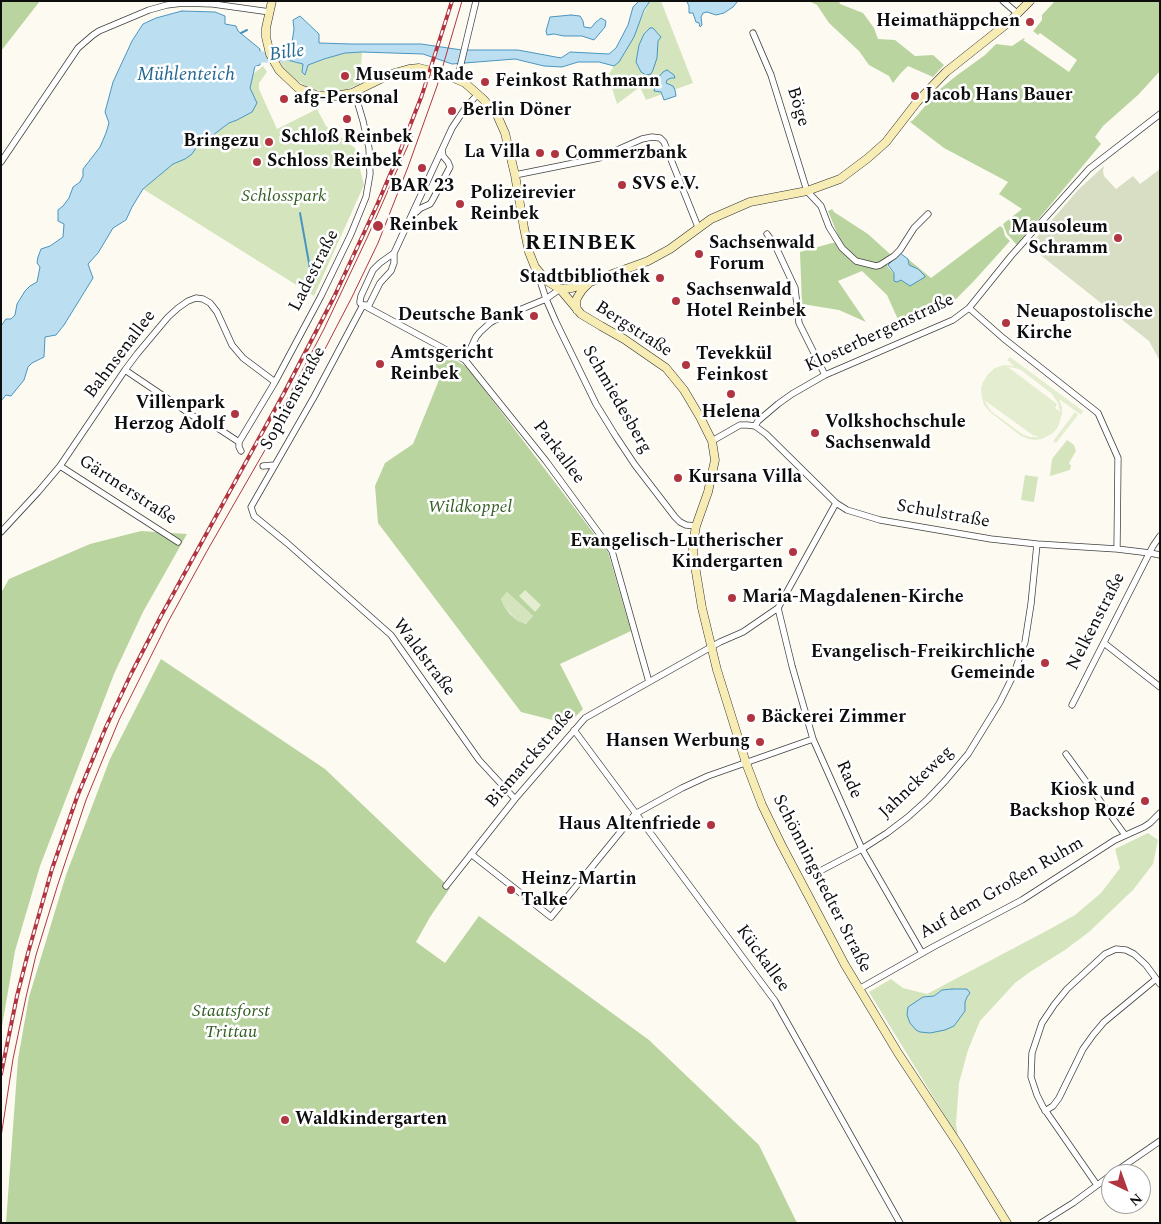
<!DOCTYPE html>
<html>
<head>
<meta charset="utf-8">
<style>
  body { margin:0 }
  #map { position:relative; width:1161px; height:1224px; overflow:hidden; background:#fdfbf1; font-family:Spectral,serif }
  canvas { display:block }
  .frame { position:absolute; inset:0; border:2px solid #0e0e0e; pointer-events:none }
  .north { position:absolute; left:1101px; top:1164px; width:50px; height:50px; box-sizing:border-box; background:#fff; border:1px solid #9f9f9f; border-radius:50%; rotate:138deg; font-size:14px; font-weight:700; line-height:20px; text-align:center; color:#0e0e0e }
  .north::after { content:''; display:block; margin:auto; width:18px; height:22px; background:#b03541; clip-path:polygon(50% 0,100% 100%,50% 72%,0 100%) }
</style>
</head>
<body>
<div id="map">
<canvas width="1161" height="1224"></canvas>
<div class="frame"></div>
<div class="north">N</div>
</div>
<script>
const ctx = document.querySelector('canvas').getContext('2d');
ctx.lineJoin = 'round';
function fill(path, color) {
  ctx.fillStyle = color;
  ctx.fill(path, 'evenodd');
}
function toPath(rows) {
  const path = new Path2D();
  for (const r of rows) {
    path.moveTo(r[0], r[1]);
    for (let i = 2; i < r.length; i += 2) path.lineTo(r[i], r[i + 1]);
  }
  return path;
}
function strokePath(path, color, width, dash) {
  ctx.strokeStyle = color;
  ctx.lineWidth = width;
  ctx.lineCap = dash ? 'butt' : 'round';
  ctx.setLineDash(dash || []);
  ctx.stroke(path);
}
function drawText(font, color, halo, rows, align = 'center') {
  ctx.font = font + ' Spectral,serif';
  ctx.lineWidth = 5;
  ctx.setLineDash([]);
  ctx.textBaseline = 'middle';
  ctx.strokeStyle = halo;
  ctx.fillStyle = color;
  for (const [text, x, y, turn = 0] of rows) {
    ctx.save();
    ctx.translate(x, y);
    ctx.rotate((+turn || 0) * Math.PI / 180);
    ctx.textAlign = isNaN(turn) ? turn : align;
    if (halo) ctx.strokeText(text, 0, 0);
    ctx.fillText(text, 0, 0);
    ctx.restore();
  }
}
fill(toPath([
  [650,1,661,1,693,83,646,100,640,87,617,104,608,76,614,66,619,62,625,51],
  [362,52,360,84,345,90,334,91,321,91,309,88,296,80,284,70,279,58,308,65,324,59,345,53],
  [263,66,267,72,259,83,259,89,277,129,317,109,326,126,355,148,364,185,314,296,143,189,173,164,185,159,192,154,196,148,211,137,217,132,229,123,237,120,252,112,252,94,250,88,252,75],
  [1067,440,1074,445,1076,451,1069,463,1071,466,1070,470,1050,476,1052,459],
  [1025,475,1038,477,1034,502,1021,500],
  [507,592,533,616,526,624,518,621,511,614,504,606,501,599],
  [1148,833,1158,840,1153,864,1133,890,1089,932,1065,950,1030,972,1015,983,980,1021,968,1050,959,1083,956,1124,958,1137,869,992,891,979,903,988,927,994,1050,929,1075,915,1101,893,1120,868,1115,849],
  [952,989,967,989,967,997,965,1002,965,1011,953,1026,923,997,934,996,942,990]
]), '#d4e5be');
fill(toPath([
  [1,1,40,1,1,51],
  [809,1,839,1,840,4,863,13,874,28,878,39,895,40,915,56,933,55,944,65,933,77,908,66,900,74,893,83,889,76,869,65,859,51,829,23,817,5],
  [1055,1,1160,1,1160,71,1138,95,1103,126,1095,137,1101,144,1017,245,1007,234,1003,224,1022,209,999,194,1008,182,944,148,910,122,913,120,939,90,956,76,985,55,996,44,1012,46,1024,38,1025,39,1023,40,1069,72,1077,60,1040,33,1038,35,1033,31,1035,29,1042,20,1042,15],
  [832,209,834,212,868,234,890,254,885,259,888,267,894,274,907,284,918,269,909,265,908,259,931,278,1000,226,1003,228,1005,236,1010,241,973,282,956,299,937,311,897,330,900,324,887,295,862,271,838,281,866,322,839,310,802,304,800,252,832,243,841,243,828,211],
  [441,352,467,367,608,552,631,631,560,664,583,709,568,724,521,712,378,523,375,486,385,463,413,444,439,380,435,361],
  [507,592,533,616,526,624,518,621,510,614,504,606,501,599],
  [141,531,187,534,143,612,114,674,40,866,15,951,1,1032,1,593,9,579,90,544],
  [161,659,325,769,450,888,430,917,416,942,445,963,479,916,649,1040,759,1145,797,1223,6,1223,18,1059,29,997,66,875,110,759]
]), '#b9d49f');
fill(toPath([
  [1104,166,1103,171,1104,176,1116,189,1133,176,1140,184,1160,169,1160,361,1149,341,1029,246,1079,189]
]), '#d7dec4');
fill(toPath([
  [1010,357,1083,411,1081,415,1059,399,1062,407,1062,414,1058,427,1054,432,1048,436,1042,439,1035,440,1028,439,1021,436,990,412,984,405,982,398,981,389,983,382,988,374,995,368,1004,365,1014,366,1007,360],
  [1008,367,1015,368,1021,370,1052,394,1058,403,1060,412,1055,408,1057,404],
  [984,400,1034,436,1035,435,1038,437,1030,437,1022,434,991,411],
  [1075,412,1078,415,1056,443,1053,441],
  [525,590,541,605,535,612,519,596]
]), '#e4edcf');
const water = toPath([
  [639,1,650,1,644,10,634,37,619,62,614,66,599,62,578,62,562,67,544,66,515,59,452,64,423,54,362,52,345,53,324,59,308,65,305,75,302,72,303,64,279,58,277,55,288,52,291,49,294,29,293,20,300,16,319,34,319,43,351,44,421,44,462,50,518,50,561,58,570,52,609,54,616,48,628,25,633,7,639,1],
  [688,1,738,1,733,7,724,13,716,15,707,12,703,13,701,17,702,25,700,27,699,23,696,22,693,13,689,13,689,6,687,2,688,1],
  [182,11,215,12,225,16,225,24,236,26,238,31,260,49,260,65,255,66,250,88,257,103,252,112,237,120,229,123,217,132,211,137,196,148,192,154,185,159,173,164,143,189,132,207,126,220,113,228,98,253,88,264,93,278,64,325,56,335,45,337,44,357,32,363,28,367,24,380,11,396,6,395,1,401,1,326,6,319,11,319,15,315,17,304,25,291,30,286,37,282,40,267,37,263,38,257,41,249,50,246,63,237,64,224,58,221,58,210,63,206,69,198,73,187,80,182,83,176,83,169,100,147,106,133,109,123,105,112,113,82,132,41,143,24,156,18,182,11],
  [571,15,580,16,583,21,584,27,591,28,595,23,601,18,606,21,605,27,594,40,582,36,564,36,554,34,547,35,546,31,550,17,571,15],
  [650,28,653,28,661,37,658,41,657,58,653,70,651,74,646,75,641,72,636,62,639,45,644,34,650,28],
  [667,70,674,75,675,78,671,78,667,80,666,83,673,86,675,90,676,96,664,100,661,92,654,91,657,79,663,72,667,70],
  [900,253,908,259,909,265,918,269,925,276,925,277,910,286,901,280,897,282,894,281,894,273,888,265,900,253],
  [952,989,967,989,970,993,967,997,965,1002,965,1011,954,1026,945,1030,930,1033,920,1032,916,1030,910,1023,907,1015,908,1007,923,997,934,996,942,990,952,989]
]);
fill(water, '#bbdef0');
strokePath(water, '#4a95bf', 1);
strokePath(toPath([
  [241,33,247,30],
  [300,213,311,274]
]), '#4a95bf', 2);
strokePath(toPath([
  [248,64,260,57,278,57,292,54]
]), '#bbdef0', 11);
const minor = toPath([
  [1003,1,1018,14],
  [753,33,771,75,807,191,821,206,829,227,842,248,856,261,876,266,880,265,894,256,900,250,914,228,928,214],
  [457,80,476,1],
  [1,162,78,48,93,35,99,31,149,10,167,5,183,3,213,4,270,12],
  [515,175,599,158,642,139,652,137,660,138,664,142,698,227],
  [414,214,421,208,430,204,432,201,450,167,448,162,443,156,442,150],
  [767,234,775,245,795,288,799,323,825,375],
  [537,271,546,299,556,322,596,404,615,435,635,465,675,517,680,522,686,525,696,526],
  [363,305,314,397,251,507,254,516,287,543,391,635,479,760,515,799],
  [363,305,465,360,546,461,612,551,649,682],
  [363,305,360,303,360,301,361,296,373,270,380,263,394,253,452,128,466,107,478,94],
  [363,305,369,305,380,283,391,271,394,263,394,253],
  [969,308,1003,338,1098,413,1118,458,1117,549],
  [465,360,476,337,480,332,490,323,495,320,546,299,560,289],
  [125,370,205,424,216,427,239,442],
  [755,426,758,421,778,404,792,394,825,375,953,320,969,308,1011,256,1089,169,1160,114],
  [712,441,740,425,747,425,755,426,766,434,836,503,847,510,880,520,991,539,1037,544,1117,549,1150,553,1160,555],
  [241,451,239,447,239,442,275,382,321,296,351,234,366,197,370,174,369,148,363,121,358,104,352,93],
  [60,466,178,542],
  [263,466,274,465],
  [1,532,38,492,60,466,125,370,137,354,168,317,178,308,188,301,196,298,203,299,210,303,217,312,232,345,243,358,275,382],
  [778,608,792,666,813,739,862,849,922,953],
  [1104,643,1160,687],
  [1072,705,1153,546,1160,536],
  [574,730,775,1001,900,1223],
  [1066,754,1125,835],
  [471,854,551,917,635,814,682,788,708,776,813,739],
  [822,870,862,849,887,833,908,817,928,799,946,780,968,754,1000,702,1013,676,1025,642,1031,604,1037,544],
  [446,886,515,799,585,718,720,642,743,632,778,608,836,503],
  [859,989,933,947,1022,900,1115,840,1144,827,1150,823,1160,813],
  [1045,1111,1053,1106,1059,1098,1083,1049,1093,1035,1104,1022,1156,979],
  [1112,1174,1160,1141],
  [1097,1185,1043,1107,1037,1095,1031,1077,1032,1053,1042,1023,1054,1005,1067,989,1105,954,1116,949,1126,950,1134,954,1146,965,1160,984],
  [1041,1223,1073,1203,1111,1175]
]);
const secondary = toPath([
  [272,1,266,28,266,37,270,54,279,70,298,88,318,96,336,96,352,93,391,74,409,69,419,68,447,75,465,83,483,99,497,115,505,133,515,175,524,228,529,252,535,267,547,281,560,289,581,314,601,326,624,339,666,368,684,390,700,417,712,441,715,460,708,492,696,526,693,544,693,554,702,608,717,670,746,763,762,805,781,844,845,965,898,1053,960,1147,1007,1223],
  [560,289,572,288,582,285,648,261,670,249,711,219,750,202,807,191,840,179,868,158,886,142,917,102,946,72,1009,22,1030,1],
  [577,310,576,303,577,298,582,290,588,284]
]);
strokePath(minor, '#414141', 7);
strokePath(secondary, '#303030', 9);
strokePath(minor, '#fff', 5.5);
strokePath(secondary, '#f6ecb4', 8);
strokePath(toPath([
  [283,407,324,329,367,238,413,134],
  [1,1137,13,1059,26,997,36,955,58,884,86,800,119,720,168,622,207,551,273,436,326,347,352,297,378,243,408,167,437,86,462,1]
]), '#b03541', 1);
const rail = toPath([
  [1,1074,17,996,28,953,52,869,77,797,106,727,131,674,161,616,284,393,334,297,377,205,399,154,422,95,452,1]
]);
strokePath(rail, '#b03541', 4);
strokePath(rail, '#fff', 2, [5.5]);
for (const [x, y, r, color] of [
  [1030,22,5,"#b03541"],
  [345,76,5,"#b03541"],
  [485,82,5,"#b03541"],
  [915,96,5,"#b03541"],
  [284,99,5,"#b03541"],
  [452,111,5,"#b03541"],
  [347,119,5,"#b03541"],
  [269,142,5,"#b03541"],
  [540,153,5,"#b03541"],
  [555,154,5,"#b03541"],
  [257,162,5,"#b03541"],
  [422,168,5,"#b03541"],
  [622,185,5,"#b03541"],
  [460,204,5,"#b03541"],
  [378,226,6,"#b03541"],
  [1118,238,5,"#b03541"],
  [699,254,5,"#b03541"],
  [660,278,5,"#b03541"],
  [676,301,5,"#b03541"],
  [534,316,5,"#b03541"],
  [1006,323,5,"#b03541"],
  [380,364,5,"#b03541"],
  [686,365,5,"#b03541"],
  [731,394,5,"#b03541"],
  [235,414,5,"#b03541"],
  [815,433,5,"#b03541"],
  [678,478,5,"#b03541"],
  [793,552,5,"#b03541"],
  [732,598,5,"#b03541"],
  [1045,663,5,"#b03541"],
  [751,718,5,"#b03541"],
  [760,742,5,"#b03541"],
  [1145,801,5,"#b03541"],
  [711,825,5,"#b03541"],
  [511,890,5,"#b03541"],
  [285,1120,5,"#b03541"]
]) {
  const dot = new Path2D();
  dot.arc(x, y, r, 0, 2 * Math.PI);
  ctx.fillStyle = color;
  ctx.fill(dot);
  strokePath(dot, '#fff', 2);
}
drawText('bold 18px', '#0e0e0e', '#fff', [
  ["Heimathäppchen",1020,22,"right"],
  ["Museum Rade",355,76],
  ["Feinkost Rathmann",495,82],
  ["Jacob Hans Bauer",925,96],
  ["afg-Personal",294,99],
  ["Berlin Döner",462,111],
  ["Schloß Reinbek",347,138,"center"],
  ["Bringezu",259,142,"right"],
  ["La Villa",530,153,"right"],
  ["Commerzbank",565,154],
  ["Schloss Reinbek",267,162],
  ["SVS e.V.",632,185],
  ["BAR 23",422,187,"center"],
  ["Polizeirevier",470,194],
  ["Reinbek",470,215],
  ["Reinbek",389,226],
  ["Mausoleum",1108,228,"right"],
  ["Schramm",1108,249,"right"],
  ["Sachsenwald",709,244],
  ["Forum",709,265],
  ["Stadtbibliothek",650,278,"right"],
  ["Sachsenwald",686,291],
  ["Hotel Reinbek",686,312],
  ["Neuapostolische",1016,313],
  ["Kirche",1016,334],
  ["Deutsche Bank",524,316,"right"],
  ["Amtsgericht",390,354],
  ["Reinbek",390,375],
  ["Tevekkül",696,355],
  ["Feinkost",696,376],
  ["Villenpark",225,404,"right"],
  ["Herzog Adolf",225,425,"right"],
  ["Helena",731,413,"center"],
  ["Volkshochschule",825,423],
  ["Sachsenwald",825,444],
  ["Kursana Villa",688,478],
  ["Evangelisch-Lutherischer",783,542,"right"],
  ["Kindergarten",783,563,"right"],
  ["Maria-Magdalenen-Kirche",742,598],
  ["Evangelisch-Freikirchliche",1035,653,"right"],
  ["Gemeinde",1035,674,"right"],
  ["Bäckerei Zimmer",761,718],
  ["Hansen Werbung",750,742,"right"],
  ["Kiosk und",1135,791,"right"],
  ["Backshop Rozé",1135,812,"right"],
  ["Haus Altenfriede",701,825,"right"],
  ["Heinz-Martin",521,880],
  ["Talke",521,901],
  ["Waldkindergarten",295,1120]
], 'left');
drawText('18px', '#0e0e0e', '#fff', [
  ["Böge",797,107,73],
  ["Ladestraße",315,271,-63],
  ["Bergstraße",633,330,33],
  ["Klosterbergenstraße",880,334,-25],
  ["Bahnsenallee",121,355,-53],
  ["Sophienstraße",294,399,-61],
  ["Schmiedesberg",616,400,60],
  ["Parkallee",558,453,53],
  ["Gärtnerstraße",127,491,33],
  ["Schulstraße",943,515,10],
  ["Nelkenstraße",1097,622,-63],
  ["Waldstraße",423,658,53],
  ["Bismarckstraße",531,759,-49],
  ["Rade",848,780,66],
  ["Jahnckeweg",917,783,-44],
  ["Schönningstedter Straße",821,884,63],
  ["Auf dem Großen Ruhm",1002,889,-30],
  ["Kückallee",762,959,54]
]);
drawText('italic 18px', '#345f25', '#fff', [
  ["Schlosspark",284,197],
  ["Wildkoppel",470,508],
  ["Staatsforst",231,1012],
  ["Trittau",231,1033]
]);
drawText('italic 19px', '#256893', '#fff', [
  ["Bille",287,54,-8],
  ["Mühlenteich",186,76]
]);
ctx.letterSpacing = '1px';
drawText('bold 22px', '#0e0e0e', '#fff', [
  ["REINBEK",581,245]
]);
ctx.letterSpacing = '0px';
</script>
</body>
</html>
